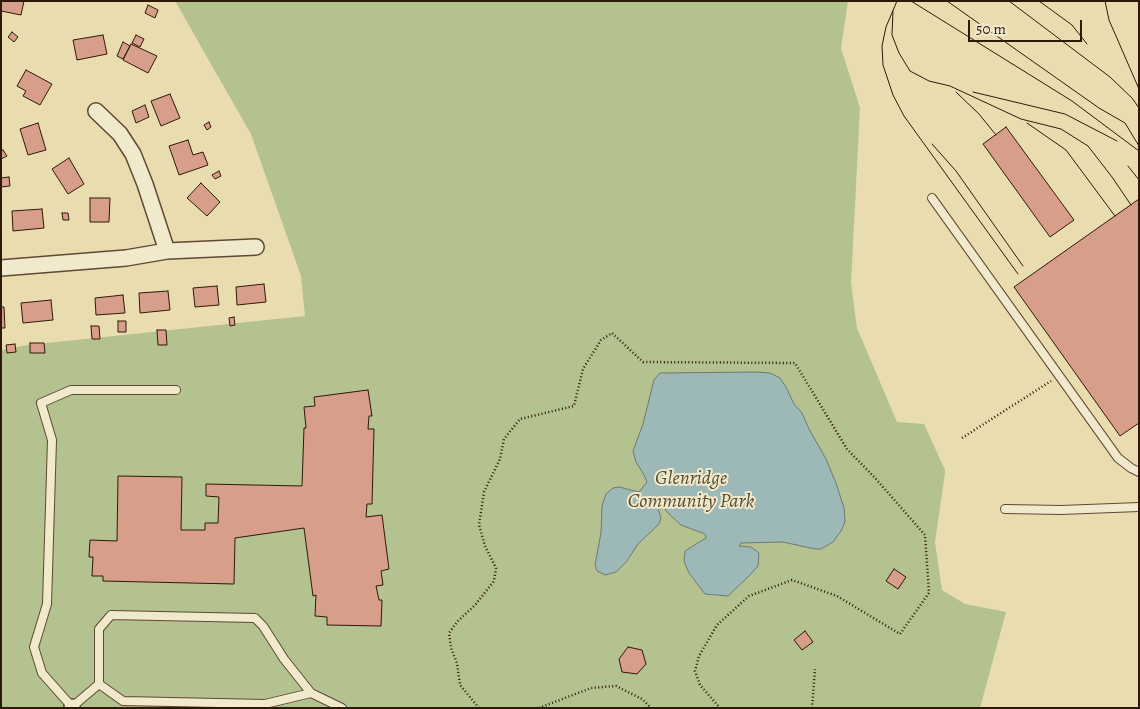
<!DOCTYPE html>
<html>
<head>
<meta charset="utf-8">
<style>
  body { margin:0 }
  #map { position:relative; width:1140px; height:709px; overflow:hidden; background:#e9ddb0; font-family:Alegreya,serif }
  canvas { display:block }
  .frame { position:absolute; inset:0; border:2px solid #301809; pointer-events:none }
  .scale { position:absolute; left:968px; top:20px; width:114px; height:22px; box-sizing:border-box; border:2px solid #301809; border-top:0; padding-left:6px; font-size:15px; line-height:18px; white-space:nowrap; color:#301809; -webkit-text-stroke:4px #f1e9cc; paint-order:stroke }
</style>
</head>
<body>
<div id="map">
<canvas width="1140" height="709"></canvas>
<div class="frame"></div>
<div class="scale">50 m</div>
</div>
<script>
const ctx = document.querySelector('canvas').getContext('2d');
ctx.lineJoin = 'round';
function fill(path, color) {
  ctx.fillStyle = color;
  ctx.fill(path, 'evenodd');
}
function toPath(rows) {
  const path = new Path2D();
  for (const r of rows) {
    path.moveTo(r[0], r[1]);
    for (let i = 2; i < r.length; i += 2) path.lineTo(r[i], r[i + 1]);
  }
  return path;
}
function strokePath(path, color, width, dash) {
  ctx.strokeStyle = color;
  ctx.lineWidth = width;
  ctx.lineCap = dash ? 'butt' : 'round';
  ctx.setLineDash(dash || []);
  ctx.stroke(path);
}
function drawText(font, color, halo, rows, align = 'center') {
  ctx.font = font + ' Alegreya,serif';
  ctx.lineWidth = 4;
  ctx.setLineDash([]);
  ctx.textBaseline = 'middle';
  ctx.strokeStyle = halo;
  ctx.fillStyle = color;
  for (const [text, x, y, turn = 0] of rows) {
    ctx.save();
    ctx.translate(x, y);
    ctx.rotate((+turn || 0) * Math.PI / 180);
    ctx.textAlign = isNaN(turn) ? turn : align;
    if (halo) ctx.strokeText(text, 0, 0);
    ctx.fillText(text, 0, 0);
    ctx.restore();
  }
}
fill(toPath([
  [174,1,848,1,841,48,860,108,851,283,857,328,897,422,924,424,945,470,945,473,935,542,942,590,965,604,1006,612,980,708,1,708,1,350,28,345,305,316,301,276,251,134,204,52,177,4]
]), '#b3c28e');
const water = toPath([
  [756,372,770,373,780,378,787,389,794,404,802,413,809,429,826,459,836,483,844,508,845,522,841,531,833,542,821,549,815,549,783,542,741,543,739,546,751,547,759,553,758,566,749,576,728,596,705,594,689,573,684,561,685,551,706,538,705,534,681,525,669,514,661,504,657,505,661,518,659,524,638,544,627,561,616,572,605,575,597,571,595,565,601,533,602,506,606,494,613,488,619,487,639,492,647,482,644,475,636,462,633,451,643,424,654,380,660,373,756,372]
]);
fill(water, '#9cb9b7');
strokePath(water, '#717971', 1);
const building = toPath([
  [1,1,24,1,21,15,1,11,1,1],
  [148,5,158,10,155,18,145,13,148,5],
  [12,32,18,37,14,42,8,37,12,32],
  [103,35,107,54,77,60,73,40,103,35],
  [136,35,144,39,140,47,132,43,136,35],
  [123,42,130,46,123,59,117,56,123,42],
  [131,44,157,56,148,73,123,60,131,44],
  [26,70,52,84,40,105,23,96,26,91,17,86,26,70],
  [170,94,180,118,161,126,151,101,170,94],
  [145,105,149,117,136,123,132,111,145,105],
  [209,122,211,127,207,130,204,125,209,122],
  [38,123,46,150,28,155,20,129,38,123],
  [1006,127,1074,220,1050,237,983,144,1006,127],
  [188,140,193,155,203,152,208,165,179,175,169,146,188,140],
  [3,150,7,156,1,159,1,151,3,150],
  [69,158,84,184,68,194,52,169,69,158],
  [219,171,221,176,215,179,212,175,219,171],
  [9,177,10,186,1,187,1,178,9,177],
  [201,183,220,202,207,216,187,198,201,183],
  [90,198,110,198,109,222,90,222,90,198],
  [1139,199,1139,423,1120,436,1014,287,1139,199],
  [42,209,44,228,13,231,12,211,42,209],
  [62,213,68,213,69,220,63,220,62,213],
  [264,284,266,302,237,305,236,287,264,284],
  [217,286,219,305,195,307,193,288,217,286],
  [168,291,170,310,140,313,139,293,168,291],
  [123,295,125,313,96,315,95,298,123,295],
  [51,300,53,320,23,323,21,303,51,300],
  [1,307,4,307,5,328,1,328,1,307],
  [234,317,235,325,230,326,229,318,234,317],
  [118,321,126,321,126,332,118,332,118,321],
  [91,326,99,326,100,339,92,339,91,326],
  [157,330,166,330,167,345,158,345,157,330],
  [30,343,44,343,45,353,30,353,30,343],
  [15,344,16,352,7,353,6,345,15,344],
  [368,390,372,416,369,416,368,429,374,429,372,504,367,504,366,517,382,515,389,569,381,571,383,585,376,586,379,600,382,600,381,626,327,625,327,617,315,616,316,595,313,596,304,528,235,538,234,584,103,581,103,576,92,576,93,557,89,557,90,540,117,541,118,476,182,477,181,530,205,530,205,523,218,523,219,497,206,496,206,484,302,486,304,428,306,428,304,407,315,406,314,397,368,390],
  [894,569,906,577,898,589,886,581,894,569],
  [805,631,813,642,802,650,794,640,805,631],
  [628,647,642,650,646,664,637,674,622,672,619,659,628,647]
]);
fill(building, '#d79e8a');
strokePath(building, '#301809', 1);
const service = toPath([
  [932,198,1118,458,1131,468,1139,472],
  [1005,509,1061,510,1139,507],
  [99,684,72,707,42,673,34,647,47,604,52,440,41,403,71,390,176,390],
  [311,693,265,704,123,701,99,684,99,629,111,615,255,618,263,626,284,659,311,693,342,708]
]);
const minor = toPath([
  [96,111,120,134,133,154,145,184,167,251],
  [1,268,126,258,167,251,256,247],
  [72,707,72,708]
]);
strokePath(service, '#5e4933', 10);
strokePath(minor, '#5e4933', 18);
strokePath(toPath([
  [962,438,1051,381],
  [479,708,460,685,457,663,451,648,449,633,458,621,475,605,494,581,496,568,485,546,479,525,484,492,500,459,504,439,520,419,574,406,583,369,601,340,612,333,643,362,795,363,847,449,876,479,925,535,929,593,900,634,837,596,792,580,749,596,717,625,699,656,695,671,700,685,720,708],
  [539,708,591,688,616,686,642,699,651,708],
  [812,708,815,669]
]), '#301809', 2.5, [1, 2.5]);
strokePath(service, '#f1e9cc', 8);
strokePath(minor, '#f1e9cc', 15);
strokePath(toPath([
  [897,1,886,27,882,46,883,65,893,95,904,116,1018,274],
  [911,1,1072,101,1139,151],
  [947,1,1099,108,1125,123,1139,146],
  [1009,1,1110,77,1132,98,1139,108],
  [1039,1,1072,25,1087,44],
  [1105,1,1109,20,1139,89],
  [893,11,892,35,899,53,910,71,929,81,950,86,1021,119,1061,129,1088,146,1112,177,1131,205],
  [956,92,979,114,996,135],
  [973,92,1065,114,1117,141],
  [1027,123,1066,150,1115,216],
  [932,144,956,171,1023,266],
  [1128,166,1139,180]
]), '#301809', 1);
drawText('italic 20px', '#574b31', '#f1e9cc', [
  ["Glenridge",691,479],
  ["Community Park",691,502]
]);
</script>
</body>
</html>
